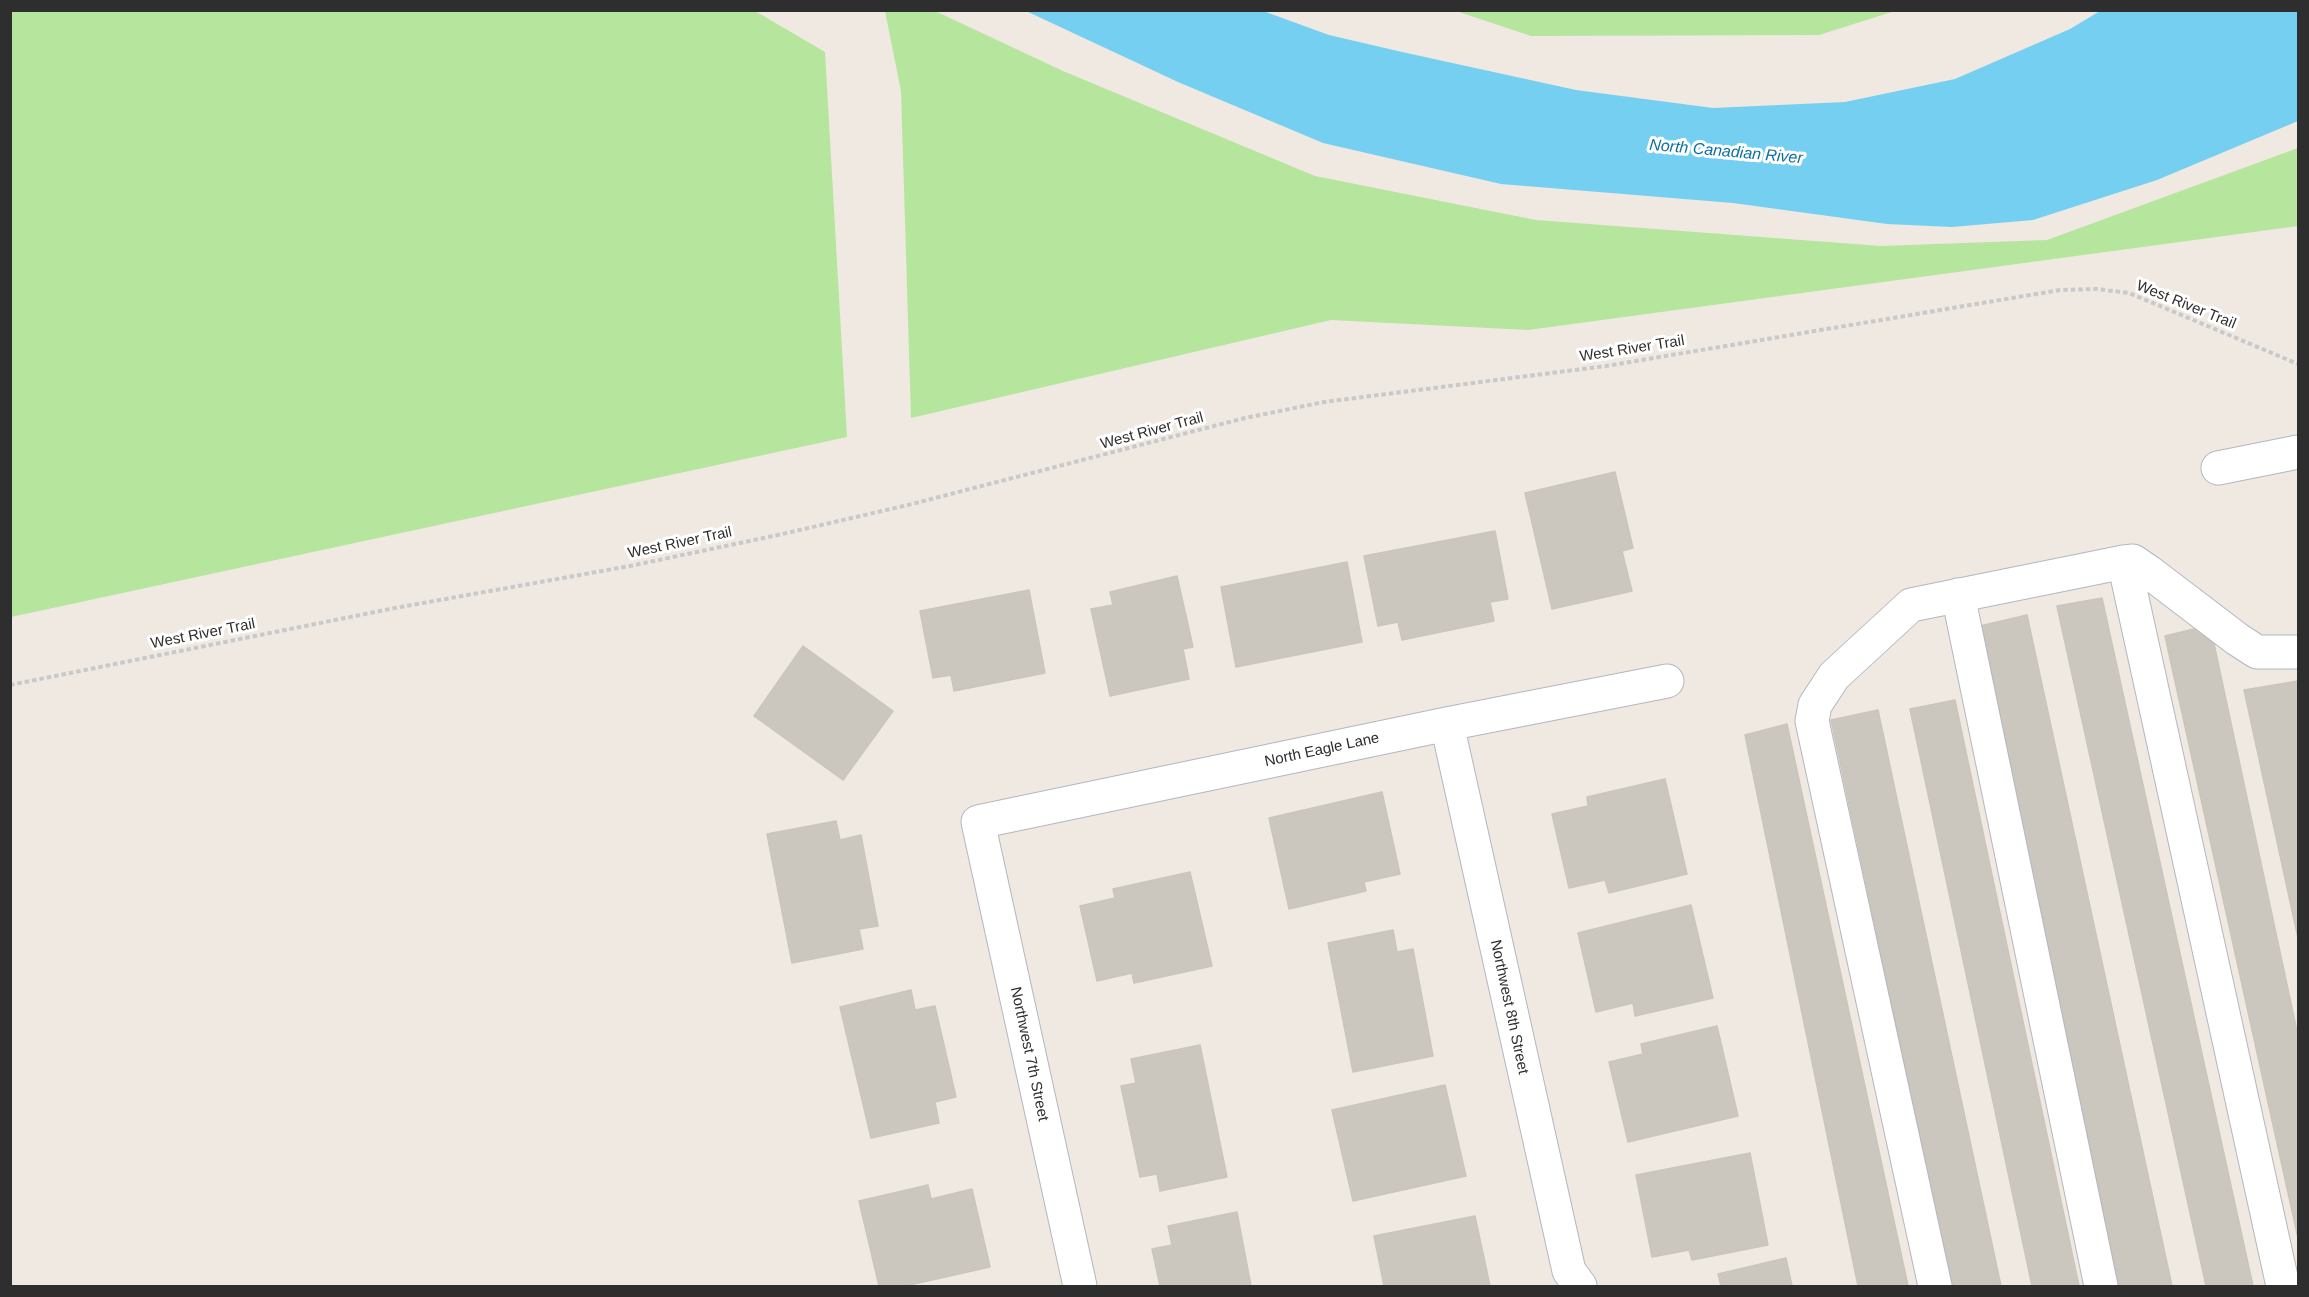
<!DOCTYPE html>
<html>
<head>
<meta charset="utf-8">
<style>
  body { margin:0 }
  #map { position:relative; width:2309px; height:1297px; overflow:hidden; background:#efe9e1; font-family:Helvetica,sans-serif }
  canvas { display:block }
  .frame { position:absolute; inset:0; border:12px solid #2e2e2e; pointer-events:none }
</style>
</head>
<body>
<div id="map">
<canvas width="2309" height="1297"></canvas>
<div class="frame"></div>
</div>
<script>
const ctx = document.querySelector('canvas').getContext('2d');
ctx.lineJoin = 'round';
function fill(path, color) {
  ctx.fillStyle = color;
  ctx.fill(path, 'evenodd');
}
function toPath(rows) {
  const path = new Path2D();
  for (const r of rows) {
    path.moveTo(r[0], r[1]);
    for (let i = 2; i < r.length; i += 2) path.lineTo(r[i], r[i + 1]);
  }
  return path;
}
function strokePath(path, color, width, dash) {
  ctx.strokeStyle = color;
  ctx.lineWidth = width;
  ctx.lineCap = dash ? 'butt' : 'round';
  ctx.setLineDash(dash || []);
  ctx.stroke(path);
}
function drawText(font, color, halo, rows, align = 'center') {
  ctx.font = font + ' Helvetica,sans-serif';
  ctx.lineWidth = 6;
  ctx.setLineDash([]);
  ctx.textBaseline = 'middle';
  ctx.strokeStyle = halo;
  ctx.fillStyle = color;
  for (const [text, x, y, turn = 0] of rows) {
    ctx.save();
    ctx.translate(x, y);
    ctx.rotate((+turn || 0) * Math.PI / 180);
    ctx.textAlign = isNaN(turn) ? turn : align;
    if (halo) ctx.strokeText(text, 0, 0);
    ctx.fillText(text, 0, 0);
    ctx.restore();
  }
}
fill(toPath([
  [10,11,755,11,825,52,847,437,11,617],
  [885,11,935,11,1063,71,1315,176,1536,220,1881,246,2047,240,2298,148,2298,226,1528,330,1331,320,911,418,901,91],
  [1456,11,1895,11,1819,35,1531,36]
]), '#b6e59e');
fill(toPath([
  [1026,11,1263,11,1329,35,1402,52,1576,90,1713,108,1845,102,1955,79,2070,29,2100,11,2298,11,2298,121,2157,180,2033,220,1952,227,1887,224,1733,203,1501,184,1323,143,1178,82]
]), '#75cff0');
const building = toPath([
  [1615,472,1633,548,1622,551,1632,591,1552,609,1525,493,1615,472],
  [1495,531,1508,599,1490,602,1494,621,1402,640,1398,622,1378,626,1364,556,1495,531],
  [1347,562,1362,642,1236,667,1221,587,1347,562],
  [1177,576,1193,647,1183,649,1189,679,1110,696,1091,609,1113,605,1110,592,1177,576],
  [1029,590,1045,673,954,691,951,675,933,678,920,611,1029,590],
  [2102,598,2253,1286,2206,1286,2057,606,2102,598],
  [2027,615,2172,1286,2119,1286,1980,626,2027,615],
  [2210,625,2298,1036,2298,1238,2165,636,2210,625],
  [803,646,893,711,843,780,754,716,803,646],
  [2298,681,2298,938,2244,690,2298,681],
  [1955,700,2079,1286,2032,1286,1910,709,1955,700],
  [1878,710,2001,1286,1952,1286,1831,720,1878,710],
  [1787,724,1908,1286,1858,1286,1745,735,1787,724],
  [1665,779,1687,874,1609,893,1605,880,1569,888,1552,814,1588,806,1587,797,1665,779],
  [1382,792,1400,874,1364,882,1366,891,1289,909,1269,818,1382,792],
  [836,821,840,840,861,835,878,926,859,929,863,949,792,963,767,834,836,821],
  [1190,872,1212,966,1134,983,1132,973,1097,981,1080,906,1115,898,1113,889,1190,872],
  [1691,905,1713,998,1635,1016,1633,1003,1596,1012,1578,933,1691,905],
  [1393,930,1397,952,1413,949,1433,1056,1353,1072,1328,943,1393,930],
  [911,990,915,1010,935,1006,956,1097,935,1102,939,1123,871,1138,840,1007,911,990],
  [1717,1026,1738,1116,1628,1142,1609,1062,1643,1054,1641,1044,1717,1026],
  [1200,1045,1227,1177,1160,1191,1157,1174,1140,1177,1121,1086,1136,1083,1131,1059,1200,1045],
  [1445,1085,1466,1176,1353,1201,1332,1110,1445,1085],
  [1750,1153,1768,1245,1692,1260,1689,1250,1652,1257,1636,1175,1750,1153],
  [928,1185,931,1199,972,1189,990,1267,905,1286,879,1286,859,1201,928,1185],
  [1237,1212,1251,1286,1160,1286,1152,1249,1172,1245,1168,1226,1237,1212],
  [1475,1216,1490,1286,1384,1286,1374,1236,1475,1216],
  [1786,1258,1792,1286,1721,1286,1718,1274,1786,1258]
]);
fill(building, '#cbc7bf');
strokePath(building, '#cbc5ba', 1.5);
const minor = toPath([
  [2218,468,2298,452],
  [2124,562,2283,1286],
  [1958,595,2101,1286],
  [1447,724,1569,1271,1580,1286],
  [1080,1286,978,822,1447,724,1667,681],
  [1935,1286,1812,721,1815,705,1834,676,1911,605,2124,562,2133,561,2149,572,2237,639,2257,652,2298,652]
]);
strokePath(minor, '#b4b7c1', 35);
strokePath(toPath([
  [10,685,395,608,630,566,778,535,908,505,1245,418,1324,402,1606,366,2060,290,2097,289,2129,293,2298,364]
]), '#c9c9c9', 4, [4.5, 3]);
strokePath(minor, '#fff', 33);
drawText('15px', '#2e2e2e', '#fff', [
  ["West River Trail",2186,305,22],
  ["West River Trail",1632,349,-9],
  ["West River Trail",1152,431,-15],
  ["West River Trail",680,543,-12],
  ["West River Trail",203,634,-11],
  ["North Eagle Lane",1322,750,-12],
  ["Northwest 8th Street",1509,1007,78],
  ["Northwest 7th Street",1029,1054,78]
]);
drawText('italic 16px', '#0d6fa3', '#fff', [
  ["North Canadian River",1726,152,5]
]);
</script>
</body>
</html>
